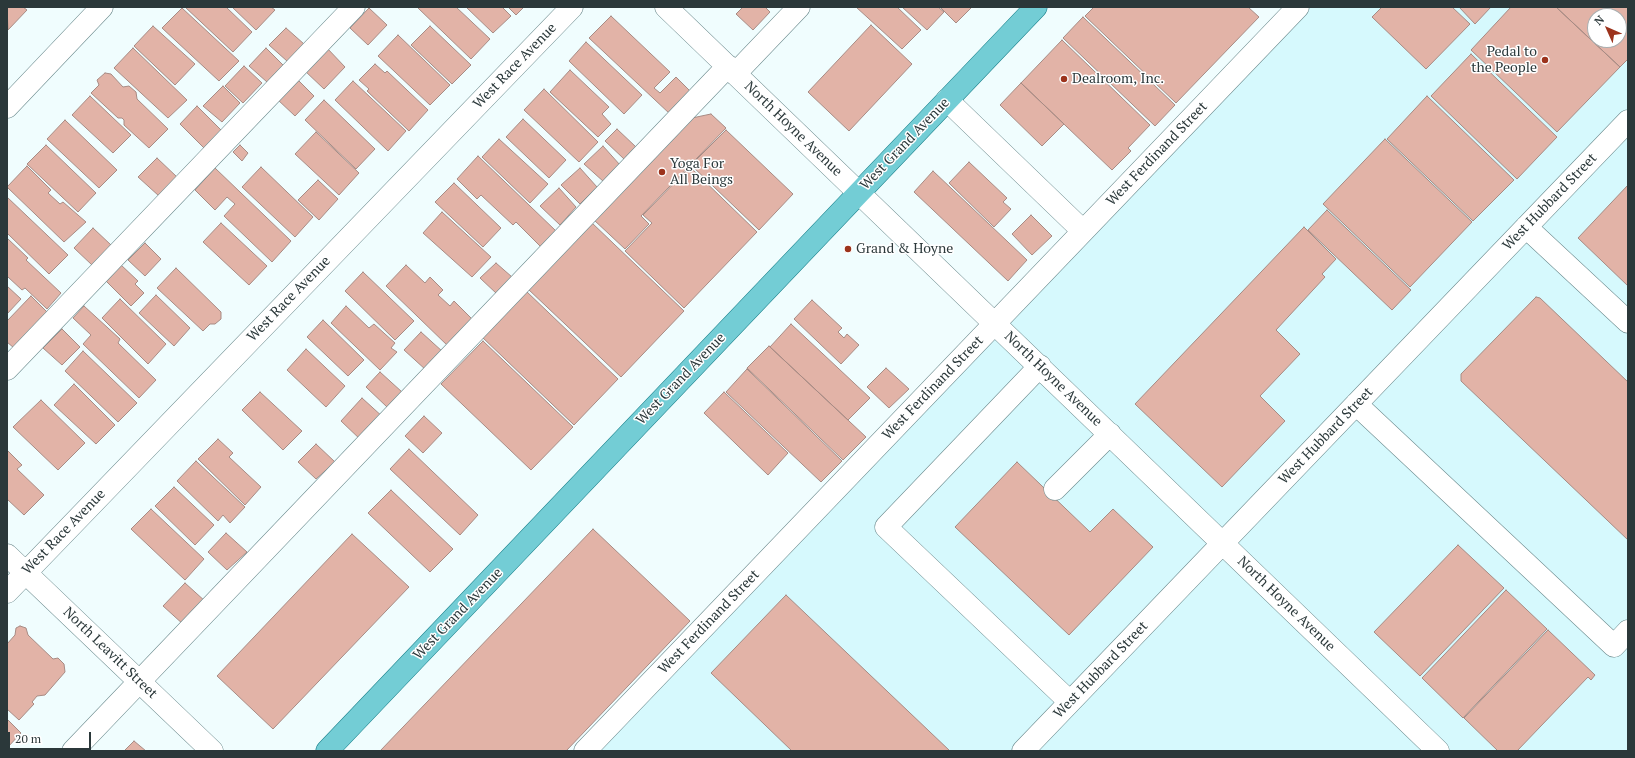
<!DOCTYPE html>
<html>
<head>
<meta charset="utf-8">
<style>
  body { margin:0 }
  #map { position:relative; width:1635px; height:758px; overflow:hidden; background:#f0fdfe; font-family:"PT Serif",serif }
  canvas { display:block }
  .frame { position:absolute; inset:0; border:8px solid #2b383a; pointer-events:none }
  .north { position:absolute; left:1587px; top:8px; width:40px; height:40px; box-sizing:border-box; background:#fff; border:1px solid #aaafb0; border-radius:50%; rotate:315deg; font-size:11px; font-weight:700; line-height:16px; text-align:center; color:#2b383a }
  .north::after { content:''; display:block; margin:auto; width:14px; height:18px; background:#9c331c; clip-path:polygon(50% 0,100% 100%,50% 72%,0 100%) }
  .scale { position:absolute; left:8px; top:732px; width:83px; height:18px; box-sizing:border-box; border:2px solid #2b383a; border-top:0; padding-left:5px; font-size:12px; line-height:14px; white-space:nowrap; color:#2b383a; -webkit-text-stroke:3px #fff; paint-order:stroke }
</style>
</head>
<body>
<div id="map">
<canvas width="1635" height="758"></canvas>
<div class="frame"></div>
<div class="north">N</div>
<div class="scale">20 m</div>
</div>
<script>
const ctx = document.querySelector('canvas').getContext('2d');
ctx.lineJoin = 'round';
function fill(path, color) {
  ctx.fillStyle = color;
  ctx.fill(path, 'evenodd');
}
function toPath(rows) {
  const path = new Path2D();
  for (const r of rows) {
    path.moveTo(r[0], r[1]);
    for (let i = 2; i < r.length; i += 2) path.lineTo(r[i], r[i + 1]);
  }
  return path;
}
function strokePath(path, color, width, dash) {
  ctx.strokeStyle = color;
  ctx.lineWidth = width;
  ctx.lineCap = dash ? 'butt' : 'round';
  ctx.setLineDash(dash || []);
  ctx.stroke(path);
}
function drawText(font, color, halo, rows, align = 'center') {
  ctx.font = font + ' "PT Serif",serif';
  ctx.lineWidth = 3;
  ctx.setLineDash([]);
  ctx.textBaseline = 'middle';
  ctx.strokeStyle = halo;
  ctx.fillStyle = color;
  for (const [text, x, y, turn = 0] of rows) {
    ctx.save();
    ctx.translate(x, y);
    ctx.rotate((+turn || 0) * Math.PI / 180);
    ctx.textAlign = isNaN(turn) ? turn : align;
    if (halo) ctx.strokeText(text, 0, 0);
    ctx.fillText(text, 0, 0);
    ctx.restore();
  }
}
fill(toPath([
  [1291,7,1628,7,1628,751,583,751],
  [1595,16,1619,16,1619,40,1595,40]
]), '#d6f9fd');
const building = toPath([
  [7,7,23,7,27,10,8,30,7,7],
  [185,7,226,7,252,32,233,52,185,7],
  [232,7,271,7,275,10,256,30,232,7],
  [419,7,456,7,490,39,471,59,418,8,419,7],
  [466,7,502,7,511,16,493,33,466,7],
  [508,7,524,7,516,15,508,7],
  [743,7,765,7,770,12,753,30,736,14,743,7],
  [856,7,897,7,921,30,902,49,856,7],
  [902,7,938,7,944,12,927,30,902,7],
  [940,7,972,7,956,23,940,7],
  [1094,7,1248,7,1259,17,1176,103,1085,16,1094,7],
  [1382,7,1452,7,1470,24,1426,69,1372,17,1382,7],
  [1459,7,1491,7,1475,24,1459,7],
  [1511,7,1556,7,1620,67,1557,132,1471,50,1511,7],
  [1556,7,1628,7,1628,59,1620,67,1556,7],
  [1595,16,1619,16,1619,40,1595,40,1595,16],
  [182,8,239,61,219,81,162,28,182,8],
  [369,8,387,25,368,45,350,28,369,8],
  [611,16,670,72,654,88,660,93,676,77,691,92,670,114,589,38,611,16],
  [1083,17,1175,105,1155,126,1063,38,1083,17],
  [871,25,912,64,849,131,808,92,871,25],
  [153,26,195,64,175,85,134,46,153,26],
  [430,26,471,65,452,84,411,45,430,26],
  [286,28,304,44,287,61,269,45,286,28],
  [398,35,450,85,430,105,378,56,398,35],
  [1062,40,1150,125,1128,148,1131,151,1112,170,1021,83,1062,40],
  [586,42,642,95,624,114,569,61,586,42],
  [326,47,345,67,324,89,304,70,326,47],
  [133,48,187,100,168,118,114,68,133,48],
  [266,48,283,65,267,82,249,66,266,48],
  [1471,54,1557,137,1517,179,1431,96,1471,54],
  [375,64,385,73,387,71,428,110,409,131,367,91,369,89,359,80,375,64],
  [244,66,262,83,243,103,225,86,244,66],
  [570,70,609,107,602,114,611,124,598,137,550,92,570,70],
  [105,73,111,74,123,87,129,86,136,92,137,99,168,129,149,148,124,125,124,120,122,118,118,118,91,93,99,85,97,80,105,73],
  [297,79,314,96,295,116,277,99,297,79],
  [353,81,406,131,388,151,335,100,353,81],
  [1021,83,1064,124,1042,146,1000,105,1021,83],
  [223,86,240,103,222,122,203,106,223,86],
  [544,89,598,142,579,162,524,110,544,89],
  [90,96,131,135,113,153,72,115,90,96],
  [1427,96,1514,180,1473,221,1387,139,1427,96],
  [324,100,375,149,356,169,305,120,324,100],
  [197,106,221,130,204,148,180,124,197,106],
  [711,114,726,128,641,216,649,224,625,249,594,220,692,118,711,114],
  [523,119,566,160,549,178,506,137,523,119],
  [65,120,117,170,99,188,47,139,65,120],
  [617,129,636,147,624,159,605,141,617,129],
  [726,130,793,194,759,230,691,165,726,130],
  [316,132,359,173,339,195,295,154,316,132],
  [499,139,548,184,530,203,482,157,499,139],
  [1385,139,1472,222,1410,287,1323,204,1385,139],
  [46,145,96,193,78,212,27,164,46,145],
  [240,145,248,153,242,161,233,152,240,145],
  [603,146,620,165,604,182,584,164,603,146],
  [478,156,556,231,541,247,516,222,513,225,481,195,477,199,457,179,478,156],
  [157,158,177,177,159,196,138,177,157,158],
  [969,162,1007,198,1003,202,1011,209,994,227,949,183,969,162],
  [27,166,51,190,48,193,60,204,63,202,86,222,64,242,7,187,27,166],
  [261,167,313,217,295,237,242,187,261,167],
  [690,167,757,232,684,308,625,251,652,223,643,215,690,167],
  [215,168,291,241,272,262,224,216,235,204,227,197,215,210,195,190,215,168],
  [580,168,597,187,580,204,561,185,580,168],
  [933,171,1027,260,1008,281,914,192,933,171],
  [318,180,338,199,319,220,298,200,318,180],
  [454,183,501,228,483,247,435,202,454,183],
  [1628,185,1628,286,1578,238,1628,185],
  [559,188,576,207,560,225,540,206,559,188],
  [7,197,68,255,49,274,7,233,7,197],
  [1327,210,1411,290,1392,310,1308,230,1327,210],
  [442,212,491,257,472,277,423,233,442,212],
  [1031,215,1052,236,1032,255,1012,234,1031,215],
  [591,222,684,311,621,377,528,289,591,222],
  [221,223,267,266,249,285,203,242,221,223],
  [1304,227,1336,259,1322,274,1325,277,1276,330,1300,354,1260,396,1285,421,1222,487,1135,404,1304,227],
  [93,228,111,245,92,265,74,248,93,228],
  [7,238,28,258,26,260,61,293,47,309,25,288,22,290,8,277,7,278,7,238],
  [145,243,161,259,145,276,128,260,145,243],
  [496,263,512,277,497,294,480,278,496,263],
  [120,264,138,281,135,284,144,293,131,306,105,280,120,264],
  [406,265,425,283,430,277,443,290,438,295,450,306,454,301,474,321,449,347,386,286,406,265],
  [176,268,221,312,221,319,215,324,210,324,203,331,157,288,176,268],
  [363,272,414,321,395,340,345,291,363,272],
  [7,286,21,299,7,314,7,286],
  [526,291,618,379,574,425,482,337,526,291],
  [156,295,190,328,174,346,139,313,156,295],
  [31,296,48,313,14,348,7,342,7,321,31,296],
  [1536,297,1540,298,1628,382,1628,540,1461,381,1461,374,1536,297],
  [120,299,166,344,148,364,102,318,120,299],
  [812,300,842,328,838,332,844,338,847,334,859,345,841,364,794,319,812,300],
  [84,306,120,339,118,343,156,380,139,398,83,344,91,335,73,318,84,306],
  [346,306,369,328,374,324,395,343,391,348,397,352,380,370,331,323,346,306],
  [323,320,364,360,348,376,307,337,323,320],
  [791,324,870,398,848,420,770,347,791,324],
  [62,329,80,347,62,365,43,348,62,329],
  [421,332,443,352,426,370,404,350,421,332],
  [483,341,573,427,531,470,441,384,483,341],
  [769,346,866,437,843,460,747,368,769,346],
  [306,349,345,386,326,407,287,370,306,349],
  [83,351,137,403,118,422,65,371,83,351],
  [886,368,909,389,889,408,867,387,886,368],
  [747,369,842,461,821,482,726,392,747,369],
  [380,372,402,392,387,407,366,387,380,372],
  [74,384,115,425,96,444,54,405,74,384],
  [260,392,302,431,283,450,242,410,260,392],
  [724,392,788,453,768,475,704,413,724,392],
  [362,398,384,418,362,441,341,421,362,398],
  [41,400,85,443,58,470,13,427,41,400],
  [424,416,442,433,423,453,405,436,424,416],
  [218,439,233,453,229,457,261,487,245,505,198,459,218,439],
  [316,444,335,462,316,479,298,462,316,444],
  [409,449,478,515,460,535,390,469,409,449],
  [7,450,22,465,17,469,44,495,24,515,7,499,7,450],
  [196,461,245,507,230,523,223,515,218,521,177,481,196,461],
  [1017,462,1090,532,1113,509,1153,547,1069,635,955,527,1017,462],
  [174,487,214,525,195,545,155,506,174,487],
  [391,490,453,549,430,572,368,513,391,490],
  [151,509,204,559,185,580,131,529,151,509],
  [593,529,690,621,566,751,380,751,593,529],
  [226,533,247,552,227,570,208,552,226,533],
  [352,534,409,587,273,729,217,676,352,534],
  [1458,545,1504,588,1420,676,1374,632,1458,545],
  [185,583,206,602,184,625,163,606,185,583],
  [1506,590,1547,629,1463,718,1422,678,1506,590],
  [786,595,950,751,792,751,711,673,786,595],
  [20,626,26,628,28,635,53,659,58,658,64,664,65,672,45,695,37,696,32,702,34,704,19,720,7,709,7,644,15,635,16,628,20,626],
  [1548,630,1595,675,1591,680,1588,677,1517,751,1498,751,1464,718,1548,630],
  [7,719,21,733,7,748,7,719],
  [134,741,146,751,124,751,134,741]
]);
fill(building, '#e2b3a7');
strokePath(building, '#a78b84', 1);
const minor = toPath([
  [666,7,1438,751],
  [735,74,799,7],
  [947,100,1083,231],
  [7,107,102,7],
  [1526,227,1628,322],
  [1040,366,886,527,1070,702],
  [7,369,354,7],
  [1356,404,1614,646,1628,631],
  [1055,489,1110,434],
  [7,555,212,751],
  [7,592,572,7],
  [73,751,728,66],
  [585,751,1298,7],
  [1023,751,1628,121]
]);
const major = toPath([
  [327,751,1036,7]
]);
strokePath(minor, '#6b8a8d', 23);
strokePath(major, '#1d838d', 23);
strokePath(minor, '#fff', 22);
strokePath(major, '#73cdd5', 22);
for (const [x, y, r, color] of [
  [1545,60,4,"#9c331c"],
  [1064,79,4,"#9c331c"],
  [662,172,4,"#9c331c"],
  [848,249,4,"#9c331c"]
]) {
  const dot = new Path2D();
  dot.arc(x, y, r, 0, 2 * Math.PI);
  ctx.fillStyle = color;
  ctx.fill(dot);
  strokePath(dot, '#fff', 1.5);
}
drawText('14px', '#2b383a', '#fff', [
  ["Pedal to",1537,52,"right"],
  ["the People",1537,68,"right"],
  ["Dealroom, Inc.",1072,79],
  ["Yoga For",670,164],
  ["All Beings",670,180],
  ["Grand & Hoyne",856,249]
], 'left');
drawText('14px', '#2b383a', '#fff', [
  ["West Race Avenue",515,66,-46],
  ["North Hoyne Avenue",793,129,44],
  ["West Grand Avenue",905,144,-46],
  ["West Ferdinand Street",1157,154,-46],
  ["West Hubbard Street",1550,202,-46],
  ["West Race Avenue",289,299,-46],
  ["West Grand Avenue",681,379,-46],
  ["North Hoyne Avenue",1053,379,44],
  ["West Ferdinand Street",933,388,-46],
  ["West Hubbard Street",1326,436,-46],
  ["West Race Avenue",64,532,-46],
  ["North Hoyne Avenue",1286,604,44],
  ["West Grand Avenue",458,614,-46],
  ["West Ferdinand Street",709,622,-46],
  ["North Leavitt Street",110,653,44],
  ["West Hubbard Street",1101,670,-46]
]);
</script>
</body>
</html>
